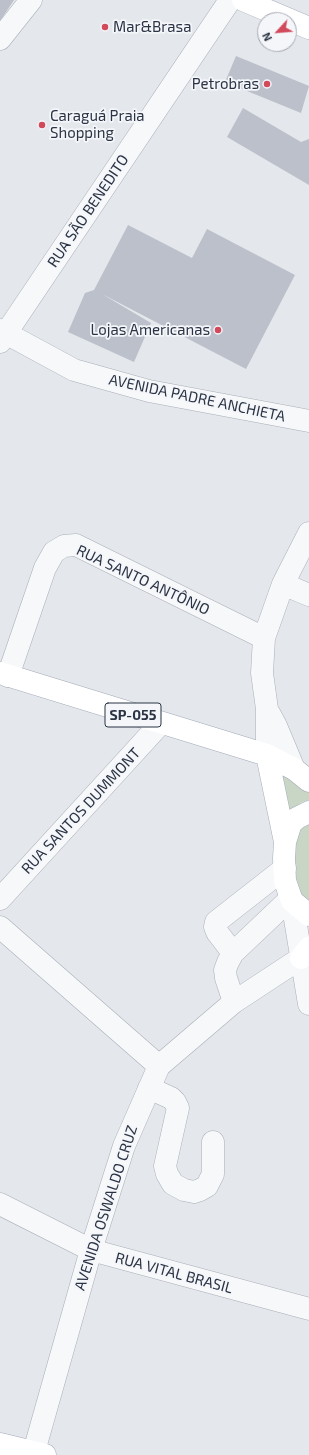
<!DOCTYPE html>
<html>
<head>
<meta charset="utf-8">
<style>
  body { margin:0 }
  #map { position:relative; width:309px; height:1455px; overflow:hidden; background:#e4e7ec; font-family:"Exo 2",sans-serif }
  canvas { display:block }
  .north { position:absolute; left:257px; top:12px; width:40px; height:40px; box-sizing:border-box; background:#f4f6f9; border:1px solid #a4a8b1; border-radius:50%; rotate:244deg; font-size:11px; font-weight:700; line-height:16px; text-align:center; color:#2b3445 }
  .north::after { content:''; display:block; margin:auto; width:14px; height:18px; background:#d1495b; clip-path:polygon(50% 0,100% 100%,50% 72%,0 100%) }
</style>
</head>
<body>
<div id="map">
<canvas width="309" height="1455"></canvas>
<div class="north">N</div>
</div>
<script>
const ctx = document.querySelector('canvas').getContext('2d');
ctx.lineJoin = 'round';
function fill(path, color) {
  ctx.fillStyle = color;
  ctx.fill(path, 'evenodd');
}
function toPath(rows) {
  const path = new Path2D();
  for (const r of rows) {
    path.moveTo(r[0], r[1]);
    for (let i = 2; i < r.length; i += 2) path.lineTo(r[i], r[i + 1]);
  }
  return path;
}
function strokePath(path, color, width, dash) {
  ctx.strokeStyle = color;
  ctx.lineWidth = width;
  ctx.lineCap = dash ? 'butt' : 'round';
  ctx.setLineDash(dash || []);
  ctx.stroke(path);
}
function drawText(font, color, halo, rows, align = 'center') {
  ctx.font = font + ' "Exo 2",sans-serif';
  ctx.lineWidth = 3.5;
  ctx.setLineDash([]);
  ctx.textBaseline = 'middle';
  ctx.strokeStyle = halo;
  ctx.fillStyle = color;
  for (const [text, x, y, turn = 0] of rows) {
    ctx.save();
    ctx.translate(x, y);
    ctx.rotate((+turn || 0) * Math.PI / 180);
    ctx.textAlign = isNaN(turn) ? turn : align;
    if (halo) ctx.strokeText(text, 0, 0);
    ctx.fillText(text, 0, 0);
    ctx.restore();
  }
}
fill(toPath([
  [276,765,309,789,309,800,302,802,292,809,284,818],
  [309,819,309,906,299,895,294,873,296,828]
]), '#c9d6c5');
fill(toPath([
  [0,0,14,0,0,21],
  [236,56,309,86,301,113,225,82],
  [243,108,301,142,309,139,309,185,227,137],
  [128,225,192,258,207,229,295,275,246,369,102,294,151,323,134,362,68,332,85,293,94,290]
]), '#bbc0ca');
const minor = toPath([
  [0,39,31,0],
  [0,330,74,370,149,391,309,421],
  [0,342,230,0],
  [283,584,309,595],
  [8,676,45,568,54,552,64,546,76,545,264,638],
  [269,713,276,726,294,769],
  [267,755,267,709,262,673,264,638,283,584,309,533],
  [0,899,161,723],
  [292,901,309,1004],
  [0,927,159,1066],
  [233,953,217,932,215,927,216,922,285,868],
  [234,1002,226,978,225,970,228,962,233,953,291,898],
  [149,1088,171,1098,175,1102,178,1108,165,1166,167,1174,173,1184,184,1190,194,1192,200,1190,207,1186,213,1174,213,1142],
  [0,1204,91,1250,309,1309],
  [33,1455,91,1250,124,1146,159,1066,234,1002,301,958]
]);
const major = toPath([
  [243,0,309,28],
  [0,673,267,755,294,769,309,781],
  [267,755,285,842],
  [309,812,297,818,291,823,285,842,284,858,285,881,292,901,309,915],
  [301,958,309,948],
  [0,1444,45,1455]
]);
strokePath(minor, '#a9aeb7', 23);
strokePath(major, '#a3abb8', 23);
strokePath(minor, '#f7f8fa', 22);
strokePath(major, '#fff', 22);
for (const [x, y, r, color] of [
  [105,27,4,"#d1495b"],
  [267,84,4,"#d1495b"],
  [42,125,4,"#d1495b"],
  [218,330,4,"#d1495b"]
]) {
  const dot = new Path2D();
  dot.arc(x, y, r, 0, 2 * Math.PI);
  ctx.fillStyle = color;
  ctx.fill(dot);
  strokePath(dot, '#f4f6f9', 1.5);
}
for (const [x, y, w] of [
  [133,715,56]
]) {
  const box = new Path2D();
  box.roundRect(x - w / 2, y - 12, w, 24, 3);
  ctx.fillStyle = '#f4f6f9';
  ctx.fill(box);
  strokePath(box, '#2b3445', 1);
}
drawText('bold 14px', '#2b3445', null, [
  ["SP-055",133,715]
]);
drawText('15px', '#2b3445', '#f4f6f9', [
  ["Mar&Brasa",113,27],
  ["Petrobras",259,84,"right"],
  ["Caraguá Praia",50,116],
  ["Shopping",50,133],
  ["Lojas Americanas",210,330,"right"]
], 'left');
drawText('15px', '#2b3445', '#f4f6f9', [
  ["RUA SÃO BENEDITO",88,211,-56],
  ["AVENIDA PADRE ANCHIETA",197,398,12],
  ["RUA SANTO ANTÔNIO",143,580,25],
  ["RUA SANTOS DUMMONT",81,811,-47],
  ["AVENIDA OSWALDO CRUZ",106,1208,-72],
  ["RUA VITAL BRASIL",174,1273,15]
]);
</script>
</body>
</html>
